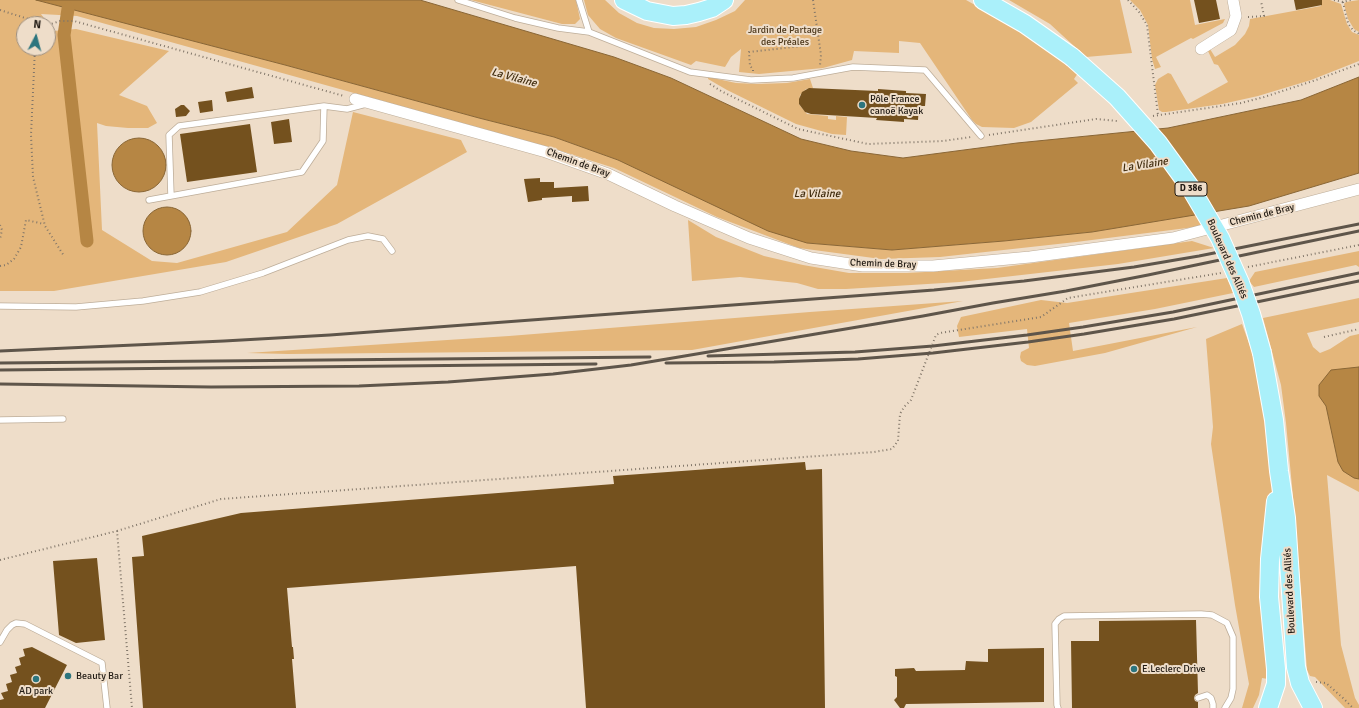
<!DOCTYPE html>
<html>
<head>
<meta charset="utf-8">
<style>
  body { margin:0 }
  #map { position:relative; width:1359px; height:708px; overflow:hidden; background:#eeddc9; font-family:Signika,sans-serif }
  canvas { display:block }
  .north { position:absolute; left:16px; top:16px; width:40px; height:40px; box-sizing:border-box; background:#eeddc9; border:1px solid #9c8f81; border-radius:50%; rotate:6deg; font-size:11px; font-weight:700; line-height:16px; text-align:center; color:#211b14 }
  .north::after { content:''; display:block; margin:auto; width:14px; height:18px; background:#2c757e; clip-path:polygon(50% 0,100% 100%,50% 72%,0 100%) }
</style>
</head>
<body>
<div id="map">
<canvas width="1359" height="708"></canvas>
<div class="north">N</div>
</div>
<script>
const ctx = document.querySelector('canvas').getContext('2d');
ctx.lineJoin = 'round';
function fill(path, color) {
  ctx.fillStyle = color;
  ctx.fill(path, 'evenodd');
}
function toPath(rows) {
  const path = new Path2D();
  for (const r of rows) {
    if (r.length === 3) {
      path.moveTo(r[0] + r[2], r[1]);
      path.arc(r[0], r[1], r[2], 0, 2 * Math.PI);
      continue;
    }
    path.moveTo(r[0], r[1]);
    for (let i = 2; i < r.length; i += 2) path.lineTo(r[i], r[i + 1]);
  }
  return path;
}
function strokePath(path, color, width, dash) {
  ctx.strokeStyle = color;
  ctx.lineWidth = width;
  ctx.lineCap = dash ? 'butt' : 'round';
  ctx.setLineDash(dash || []);
  ctx.stroke(path);
}
function drawText(font, color, halo, rows, align = 'center') {
  ctx.font = font + ' Signika,sans-serif';
  ctx.lineWidth = 4;
  ctx.setLineDash([]);
  ctx.textBaseline = 'middle';
  ctx.strokeStyle = halo;
  ctx.fillStyle = color;
  for (const [text, x, y, turn = 0] of rows) {
    ctx.save();
    ctx.translate(x, y);
    ctx.rotate((+turn || 0) * Math.PI / 180);
    ctx.textAlign = isNaN(turn) ? turn : align;
    if (halo) ctx.strokeText(text, 0, 0);
    ctx.fillText(text, 0, 0);
    ctx.restore();
  }
}
fill(toPath([
  [0,0,37,0,285,65,479,118,554,137,618,160,807,243,892,250,1004,241,1092,232,1195,214,1203,226,1076,242,940,257,881,259,799,248,717,217,614,168,552,148,77,16,41,14,53,31,76,29,169,51,119,95,147,106,157,123,148,128,128,128,106,126,97,123,102,230,152,261,177,263,287,232,337,185,353,112,461,140,467,152,337,224,226,262,54,291,0,291],
  [24,24,48,24,48,48,24,48],
  [471,0,576,0,580,19,575,24,562,24],
  [584,0,605,0,619,13,637,23,654,28,674,29,696,27,716,20,735,11,745,0,966,0,1027,34,1050,49,1078,73,1074,79,1078,83,1031,122,1014,128,982,127,976,124,972,120,920,43,899,41,899,53,854,51,852,60,823,68,759,74,739,72,741,49,731,57,725,67,696,61,691,65,616,38,600,29,588,15],
  [1009,0,1120,0,1132,53,1086,57,1050,24],
  [1130,0,1190,0,1195,25,1225,19,1223,23,1193,39,1191,38,1156,57,1161,67,1155,69,1152,59,1148,25,1140,10],
  [1321,0,1330,0,1341,4,1347,24,1352,32,1359,35,1359,61,1311,80,1258,96,1222,104,1166,112,1162,112,1159,110,1155,85,1158,79,1168,73,1171,74,1188,104,1228,82,1218,65,1214,64,1208,51,1210,49,1215,57,1235,45,1245,34,1249,26,1250,19,1321,6],
  [1359,0,1359,32,1354,29,1348,19,1344,4,1346,2],
  [708,77,736,83,757,84,787,83,810,79,813,88,806,89,800,95,799,104,801,107,807,114,828,116,828,119,836,120,836,116,847,117,846,135,832,134,796,124,727,90,708,79],
  [688,220,716,237,764,256,803,265,849,273,907,273,997,268,1192,241,1214,248,1118,264,960,282,846,289,818,289,797,283,740,277,692,281],
  [1359,251,1359,267,1356,265,1254,287,1249,281,1255,272],
  [1227,278,1233,293,1155,309,1069,323,1073,351,1197,327,1105,353,1035,366,1027,365,1021,361,1020,357,1021,352,1029,348,1027,329,959,337,957,326,961,317,1041,300,1067,303],
  [1359,298,1359,322,1307,333,1313,347,1320,353,1330,349,1350,336,1359,334,1359,492,1327,475,1341,645,1355,698,1359,705,1359,708,1345,708,1315,677,1310,676,1307,670,1295,518,1286,423,1281,385,1263,318],
  [963,301,692,350,288,354,247,353,509,336,810,312],
  [1242,324,1255,360,1266,415,1272,478,1268,679,1262,678,1259,695,1253,708,1242,708,1249,684,1235,605,1211,444,1213,427,1206,339]
]), '#e4b67a');
const water = toPath([
  [36,0,420,0,614,57,671,78,801,139,851,151,903,158,1017,143,1168,128,1301,100,1359,77,1359,173,1249,206,1092,232,1004,241,892,250,807,243,768,231,618,160,554,137,479,118,285,65,36,0],
  [139,165,27],
  [167,231,24],
  [1359,367,1359,479,1354,478,1343,471,1338,462,1326,406,1319,396,1319,385,1331,370,1359,367]
]);
fill(water, '#b68644');
strokePath(water, '#896636', 1);
strokePath(toPath([
  [68,9,64,35,87,241]
]), '#b68644', 13);
fill(toPath([
  [1194,0,1216,0,1220,19,1199,23],
  [1294,0,1322,0,1322,5,1296,10],
  [252,87,254,98,227,102,225,92],
  [809,88,878,91,878,89,906,91,906,93,926,94,925,106,919,106,918,120,904,119,904,122,876,120,877,118,811,114,805,112,799,104,799,99,802,92],
  [212,100,213,111,200,113,198,102],
  [181,105,184,105,190,111,186,116,176,117,175,109],
  [289,119,292,142,274,144,271,122],
  [250,124,257,172,187,182,180,134],
  [540,178,540,182,554,182,554,188,588,186,589,201,572,202,572,196,542,198,542,200,528,202,524,179],
  [805,462,806,470,822,469,825,708,586,708,576,566,287,588,292,647,293,647,294,659,292,659,296,708,143,708,132,557,144,556,142,536,241,513,614,484,613,476],
  [97,558,105,640,76,643,59,635,53,561],
  [1196,620,1198,693,1195,695,1194,698,1195,701,1198,702,1198,708,1072,708,1071,641,1099,641,1099,621],
  [32,647,67,665,45,708,0,708,0,700,4,699,1,693,8,691,6,684,12,682,10,675,17,673,15,667,21,665,19,658,25,656,23,649],
  [1044,648,1044,702,906,704,904,708,900,708,894,700,897,697,897,677,895,676,895,669,914,668,916,671,965,670,966,661,988,662,988,649]
]), '#74511e');
const lane = toPath([
  [458,0,515,18,558,28,589,32,690,72,751,80,793,78,853,67,925,70,981,136],
  [579,0,589,32],
  [171,196,169,135,179,126,324,106,347,109,366,104],
  [149,200,302,172,323,141,324,106],
  [0,306,76,307,143,301,200,292,263,273,348,240,368,236,383,239,392,251],
  [0,420,63,419],
  [0,642,7,630,12,625,16,623,25,624,102,663,107,708],
  [1198,698,1207,695,1211,698,1213,704,1213,708],
  [1058,708,1057,705,1055,624,1059,619,1064,616,1201,614,1212,615,1227,623,1233,637,1233,689,1231,698,1225,708]
]);
const street = toPath([
  [1201,49,1231,30,1236,16,1233,0],
  [355,99,546,152,608,174,675,206,749,238,811,258,863,266,933,266,1030,257,1173,238,1359,189]
]);
const primary = toPath([
  [624,0,647,11,673,16,686,15,699,12,712,8,724,0],
  [983,0,1025,24,1072,57],
  [1262,353,1274,420,1279,471,1286,518,1296,667,1300,683,1313,708],
  [1268,708,1276,684,1276,669,1269,597,1270,559,1276,501]
]);
strokePath(lane, '#bdad99', 7);
strokePath(street, '#bdad99', 12);
strokePath(primary, '#fff', 20);
strokePath(toPath([
  [813,0,821,55,820,65],
  [1128,0,1139,12,1147,25,1158,115],
  [1334,0,1343,2,1351,0],
  [1343,2,1347,20,1349,25,1353,30,1359,34],
  [0,10,44,24],
  [1248,17,1264,16,1261,1],
  [48,25,60,21,74,21,344,96],
  [35,48,31,135,33,177,45,226,64,256],
  [753,71,753,69,750,66,749,52,811,45],
  [710,84,721,91,798,129,868,144,943,141,971,137],
  [1153,116,1241,103,1264,97,1316,80,1359,64],
  [989,135,1096,119,1117,121],
  [0,225,2,230,0,239],
  [0,266,6,265,14,259,21,247,26,220,44,224],
  [1248,267,1359,245],
  [1324,337,1359,329],
  [117,531,221,499,874,452,892,449,898,441,900,414,904,407,911,400,936,335,940,333,1041,317,1068,298,1221,273],
  [0,560,117,531,132,708],
  [1316,682,1326,683,1343,698,1353,708]
]), '#817669', 2, [1, 3]);
strokePath(lane, '#fff', 5.5);
strokePath(street, '#fff', 11);
strokePath(primary, '#aaf0fa', 18);
strokePath(toPath([
  [0,351,224,341,330,335,934,290,1024,281,1134,267,1199,256,1359,224],
  [708,356,855,352,933,346,1027,335,1083,327,1173,312,1359,273],
  [0,363,650,357],
  [666,363,774,362,858,359,933,353,1028,342,1084,334,1174,319,1359,281],
  [0,370,596,364],
  [0,384,211,387,359,386,448,382,553,374,631,365,923,316,993,303,1066,291,1148,275,1359,231]
]), '#5e554a', 3);
const primaryBridge = toPath([
  [1072,57,1117,97,1158,143,1190,187,1220,238,1240,283,1251,314,1262,353]
]);
strokePath(primaryBridge, '#fff', 20, []);
strokePath(primaryBridge, '#aaf0fa', 18);
for (const [x, y, r, color] of [
  [862,105,4,"#2c757e"],
  [1134,669,4,"#2c757e"],
  [68,676,4,"#2c757e"],
  [36,679,4,"#2c757e"]
]) {
  const dot = new Path2D();
  dot.arc(x, y, r, 0, 2 * Math.PI);
  ctx.fillStyle = color;
  ctx.fill(dot);
  strokePath(dot, '#eeddc9', 1.5);
}
for (const [x, y, w] of [
  [1191,189,32]
]) {
  const box = new Path2D();
  box.roundRect(x - w / 2, y - 7, w, 14, 3);
  ctx.fillStyle = '#eeddc9';
  ctx.fill(box);
  strokePath(box, '#211b14', 1);
}
drawText('bold 9px', '#211b14', null, [
  ["D 386",1191,189]
]);
drawText('10px', '#4c371a', '#eeddc9', [
  ["Jardin de Partage",785,30],
  ["des Préales",785,42]
]);
drawText('10px', '#211b14', '#eeddc9', [
  ["Pôle France",870,99],
  ["canoë Kayak",870,111],
  ["E.Leclerc Drive",1142,669],
  ["Beauty Bar",76,676],
  ["AD park",36,691,"center"]
], 'left');
drawText('10px', '#211b14', '#eeddc9', [
  ["Chemin de Bray",578,163,20],
  ["Chemin de Bray",1262,215,-14],
  ["Boulevard des Alliés",1227,259,66],
  ["Chemin de Bray",883,264,2],
  ["Boulevard des Alliés",1290,591,-93]
]);
drawText('italic 11px', '#3e2a0c', '#eeddc9', [
  ["La Vilaine",514,78,15],
  ["La Vilaine",1145,165,-9],
  ["La Vilaine",817,194]
]);
</script>
</body>
</html>
